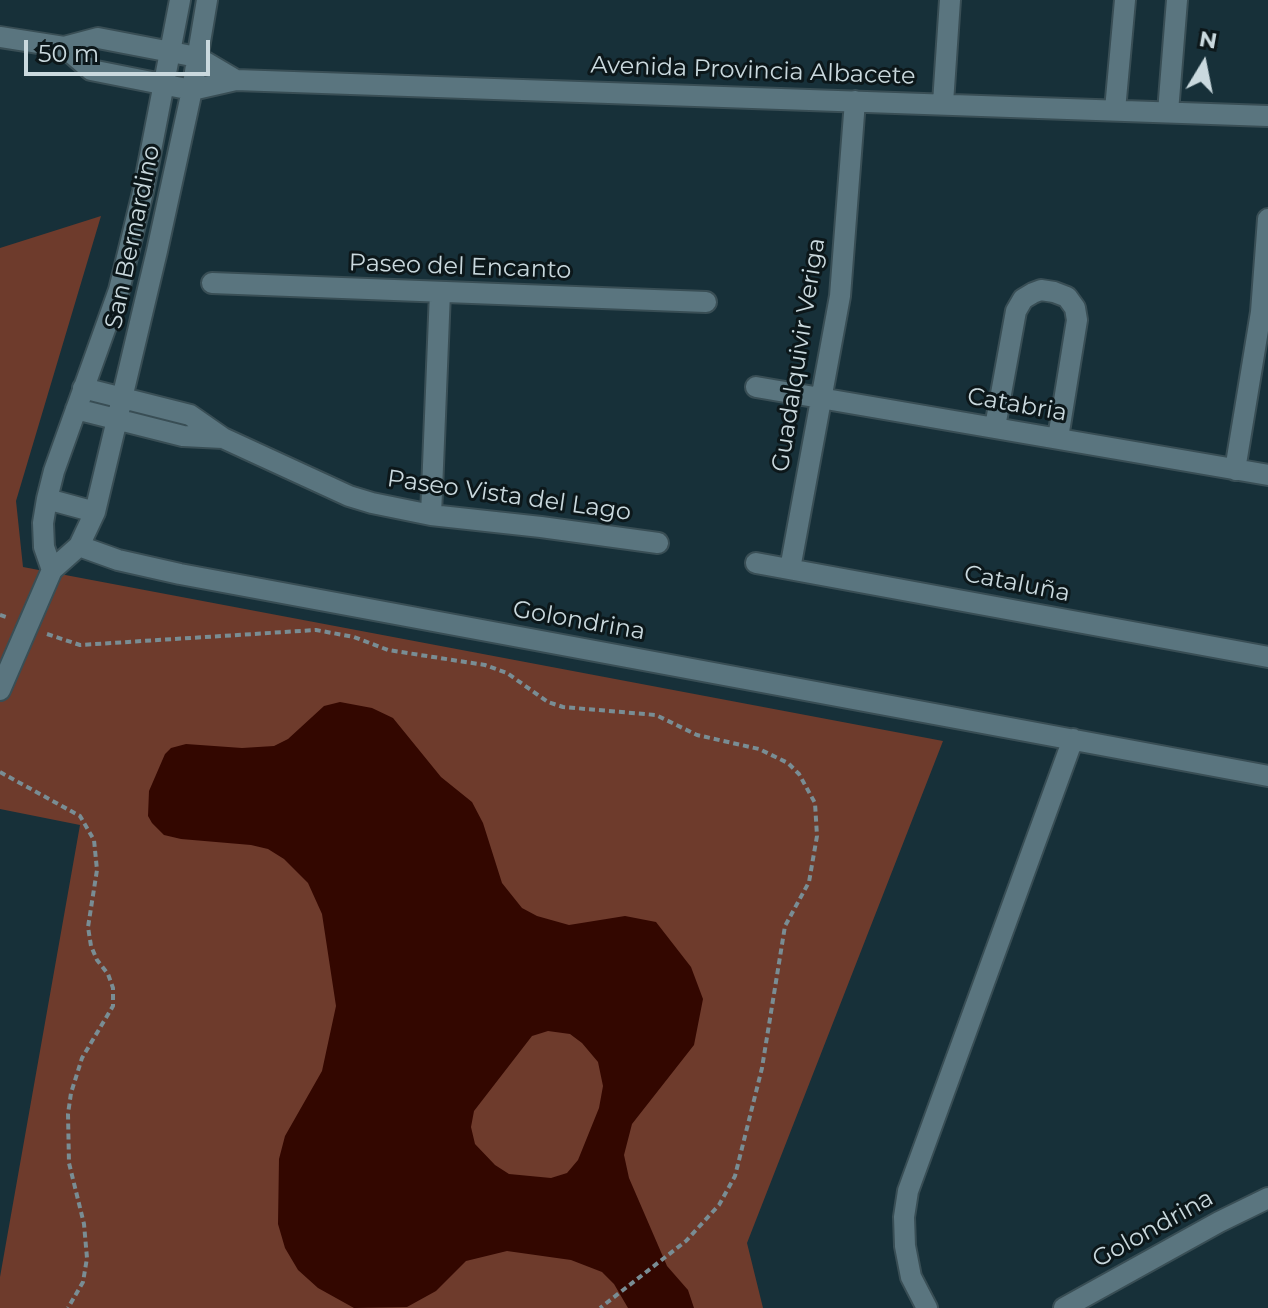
<!DOCTYPE html>
<html>
<head>
<meta charset="utf-8">
<style>
  body { margin:0 }
  #map { position:relative; width:1268px; height:1308px; overflow:hidden; background:#173039; font-family:Montserrat,sans-serif }
  canvas { display:block }
  .north { position:absolute; left:1164px; top:24px; width:80px; height:80px; -webkit-text-stroke:6px #0c171a; paint-order:stroke; rotate:10deg; font-size:22px; font-weight:700; line-height:32px; text-align:center; color:#cad9de }
  .north::after { content:''; display:block; margin:auto; width:28px; height:36px; background:#cad9de; clip-path:polygon(50% 0,100% 100%,50% 72%,0 100%) }
  .scale { position:absolute; left:24px; top:40px; width:186px; height:36px; box-sizing:border-box; border:4px solid #cad9de; border-top:0; padding-left:10px; font-size:24px; line-height:28px; white-space:nowrap; color:#cad9de; -webkit-text-stroke:6px #0c171a; paint-order:stroke }
</style>
</head>
<body>
<div id="map">
<canvas width="1268" height="1308"></canvas>
<div class="north">N</div>
<div class="scale">50 m</div>
</div>
<script>
const ctx = document.querySelector('canvas').getContext('2d');
ctx.lineJoin = 'round';
function fill(path, color) {
  ctx.fillStyle = color;
  ctx.fill(path, 'evenodd');
}
function toPath(rows) {
  const path = new Path2D();
  for (const r of rows) {
    path.moveTo(r[0], r[1]);
    for (let i = 2; i < r.length; i += 2) path.lineTo(r[i], r[i + 1]);
  }
  return path;
}
function strokePath(path, color, width, dash) {
  ctx.strokeStyle = color;
  ctx.lineWidth = width;
  ctx.lineCap = dash ? 'butt' : 'round';
  ctx.setLineDash(dash || []);
  ctx.stroke(path);
}
function drawText(font, color, halo, rows, align = 'center') {
  ctx.font = font + ' Montserrat,sans-serif';
  ctx.lineWidth = 6;
  ctx.setLineDash([]);
  ctx.textBaseline = 'middle';
  ctx.strokeStyle = halo;
  ctx.fillStyle = color;
  for (const [text, x, y, turn = 0] of rows) {
    ctx.save();
    ctx.translate(x, y);
    ctx.rotate((+turn || 0) * Math.PI / 180);
    ctx.textAlign = isNaN(turn) ? turn : align;
    if (halo) ctx.strokeText(text, 0, 0);
    ctx.fillText(text, 0, 0);
    ctx.restore();
  }
}
fill(toPath([
  [101,216,16,501,23,567,943,741,747,1243,763,1308,0,1308,0,1277,80,825,0,809,0,248]
]), '#6e3b2c');
fill(toPath([
  [340,702,372,708,393,718,441,777,472,802,483,823,502,883,522,908,537,916,569,925,625,916,656,922,691,967,703,999,694,1045,632,1124,624,1155,629,1178,667,1266,688,1290,694,1308,628,1308,614,1284,602,1272,571,1260,507,1251,466,1261,436,1291,407,1307,354,1308,318,1288,298,1270,285,1248,278,1224,279,1159,285,1136,322,1071,336,1006,322,914,308,883,284,859,268,849,251,845,181,839,164,835,152,823,148,816,149,791,165,754,171,748,186,744,242,748,274,746,288,739,324,706],
  [548,1031,570,1034,582,1043,598,1062,603,1086,599,1108,578,1160,567,1173,551,1178,509,1174,495,1165,475,1144,471,1127,474,1111,532,1036]
]), '#330700');
const minor = toPath([
  [0,37,64,47,98,38,197,57,236,80],
  [64,47,91,70,192,90,236,80,1268,116],
  [943,103,950,0],
  [1115,110,1125,0],
  [1168,112,1177,0],
  [212,283,706,302],
  [756,387,1268,475],
  [83,388,190,415,223,438,349,496,372,503,431,515,541,527,658,543],
  [76,409,183,436,223,438],
  [995,427,1016,311,1023,299,1033,293,1041,290,1054,292,1067,297,1075,308,1077,320,1058,438],
  [1235,470,1261,312,1268,219],
  [47,499,95,512],
  [431,515,440,292],
  [79,546,118,560,180,574,1268,776],
  [756,563,1268,657],
  [790,569,840,296,855,101],
  [52,570,44,547,43,523,47,499,54,471,119,290,143,192,180,0],
  [0,690,52,570,79,546,95,512,157,251,192,90,207,0],
  [927,1308,911,1277,905,1246,904,1217,908,1191,1073,739],
  [1064,1308,1219,1222,1268,1198]
]);
strokePath(minor, '#394e55', 24);
strokePath(toPath([
  [0,615,9,618],
  [47,634,80,645,316,630,354,637,388,650,485,665,507,673,548,702,563,707,656,715,697,735,759,749,788,763,799,774,815,803,817,836,809,882,785,926,762,1068,735,1176,719,1205,686,1241,600,1308],
  [0,772,80,816,94,840,97,870,88,927,91,946,97,960,108,974,113,988,113,1006,82,1058,71,1093,68,1114,69,1163,84,1224,87,1258,83,1282,68,1308]
]), '#798d94', 4, [6, 4]);
strokePath(minor, '#5a757f', 20);
drawText('24px', '#cad9de', '#0c171a', [
  ["Avenida Provincia Albacete",753,71,2],
  ["San Bernardino",133,237,-78],
  ["Paseo del Encanto",460,267,2],
  ["Guadalquivir Veriga",799,355,-81],
  ["Catabria",1017,405,10],
  ["Paseo Vista del Lago",509,496,8],
  ["Cataluña",1017,584,11],
  ["Golondrina",579,621,10],
  ["Golondrina",1153,1229,-29]
]);
</script>
</body>
</html>
